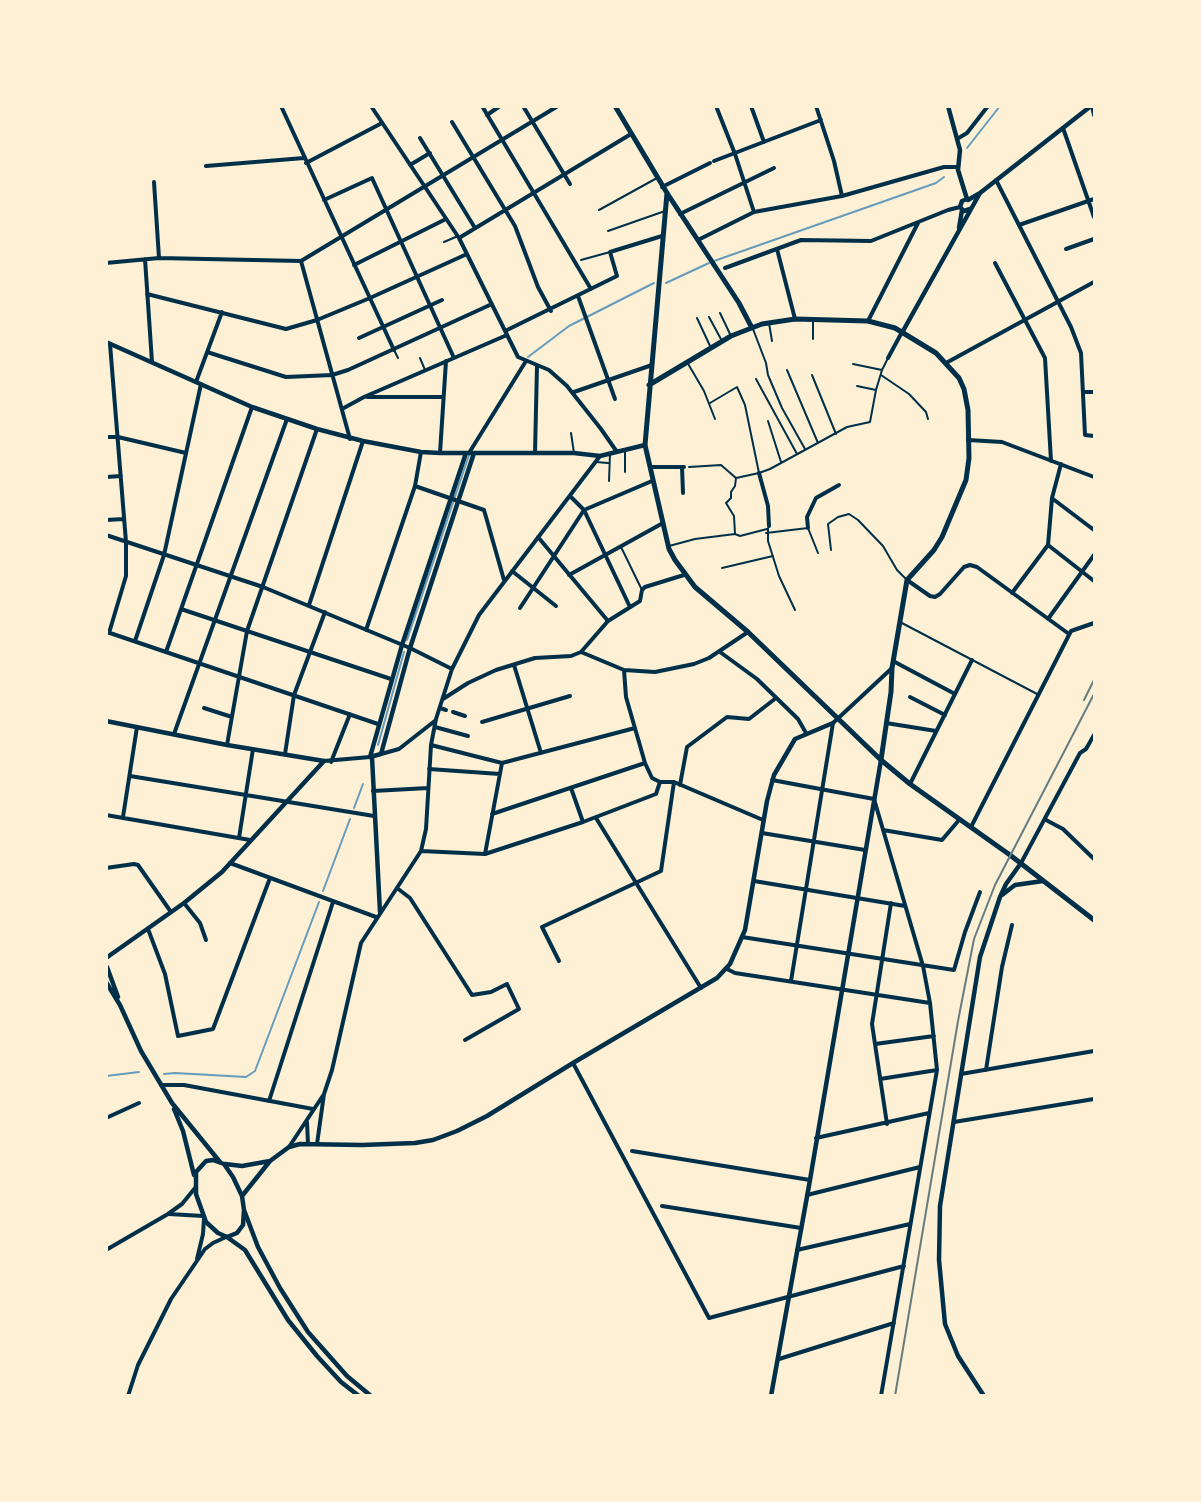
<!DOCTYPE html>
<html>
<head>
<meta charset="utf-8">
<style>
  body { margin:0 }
  #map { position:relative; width:1201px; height:1502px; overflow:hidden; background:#fdf0d5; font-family:"PT Sans Narrow",sans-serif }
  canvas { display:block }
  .frame { position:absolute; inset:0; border:108px solid #fdf0d5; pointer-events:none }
</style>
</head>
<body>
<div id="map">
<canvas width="1201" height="1502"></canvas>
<div class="frame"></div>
</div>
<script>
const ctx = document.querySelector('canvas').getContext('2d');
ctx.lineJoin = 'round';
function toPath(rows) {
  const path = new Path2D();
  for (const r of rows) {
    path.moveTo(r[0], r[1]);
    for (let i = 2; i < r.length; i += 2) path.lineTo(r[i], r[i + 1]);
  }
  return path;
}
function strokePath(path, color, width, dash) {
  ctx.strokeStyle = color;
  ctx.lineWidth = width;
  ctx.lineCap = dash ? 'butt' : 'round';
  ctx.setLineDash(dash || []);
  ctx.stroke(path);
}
strokePath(toPath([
  [967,148,1000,106],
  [714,261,936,183,944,177],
  [666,283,709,263],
  [528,357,569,326,654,283],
  [407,640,469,455],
  [378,745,404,652],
  [354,808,363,784],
  [323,891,350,819],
  [164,1074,175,1073,246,1077,255,1071,319,902],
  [106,1076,139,1072]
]), '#669bbc', 2);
strokePath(toPath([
  [599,210,657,178],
  [608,231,665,211],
  [444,242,458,236],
  [581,260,610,252],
  [720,313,731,336],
  [709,317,722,341],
  [697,318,711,348],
  [769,323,772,341],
  [753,329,766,363,768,375,782,408,805,449],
  [813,339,813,321],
  [394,350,398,358],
  [420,358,425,370],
  [687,362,704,391,715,419],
  [853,364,882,370],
  [787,370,818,443],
  [812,375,836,434],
  [881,375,909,394,926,412,928,419],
  [756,379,797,454],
  [857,386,876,390],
  [710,403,737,387,745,405,759,473],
  [768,421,781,462],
  [571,433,574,453],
  [596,462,608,463],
  [689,467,721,465,736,478,759,473,770,469,847,427,870,422,876,390,882,370,888,358],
  [625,472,625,451],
  [609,481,610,454],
  [768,528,768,541,779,576,795,610],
  [766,533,808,528,818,553],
  [735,534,734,516,726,503,731,498,731,492,735,486,736,478],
  [669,546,695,539,735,534,740,536,767,529],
  [621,547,642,590],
  [831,550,828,524,838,517,849,514,858,520,883,546,897,570,906,579],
  [722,568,773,556],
  [900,622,1039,695]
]), '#003049', 2);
strokePath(toPath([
  [281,106,394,350],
  [371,106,459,238,518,357,549,370,567,386,601,429,617,452],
  [482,106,591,289],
  [523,106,570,184],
  [716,106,735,154,754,212],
  [751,106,764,142],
  [816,106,834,161,842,196],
  [1092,106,1094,115],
  [487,115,500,106],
  [452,122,515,226,538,287,551,311],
  [1063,128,1094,217],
  [420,138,475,228],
  [957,139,967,133,988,106],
  [714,161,821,120],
  [306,163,382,123],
  [410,165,430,153],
  [206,166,304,158],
  [996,180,1071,327,1081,353,1085,435,1094,436],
  [154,182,159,258],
  [662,187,710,163],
  [324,200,372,178,454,358],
  [680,214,774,168],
  [1019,225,1094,199],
  [459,238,631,134],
  [698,240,754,212,842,196,944,167,958,167],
  [777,249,795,319],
  [1066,249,1094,239],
  [106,251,106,265],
  [145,259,152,362],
  [301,261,558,106],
  [301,261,350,439],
  [106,263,159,258,301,261],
  [995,263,1045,358,1051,461],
  [354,265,446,219],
  [725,268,801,240,871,241,948,210,960,207],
  [147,294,286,329,317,320,370,298,467,254],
  [578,296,615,399],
  [868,321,918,223],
  [505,331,617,276,610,252,662,236],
  [359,338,442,300],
  [207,352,286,377,332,375,348,370,492,304],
  [888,358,902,332],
  [946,363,1094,282],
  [196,382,222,312],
  [574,392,652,365],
  [1084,392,1094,392],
  [367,397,443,397],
  [342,409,364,397,507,335],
  [106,437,118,437,186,453],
  [968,440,1002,442,1094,477],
  [440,453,446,361],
  [469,453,526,361],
  [535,453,537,366],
  [650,467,684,467],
  [682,467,683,493],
  [759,473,768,506,769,526],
  [106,477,121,476],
  [415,486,484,510,504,580],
  [570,496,584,510,630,607],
  [1053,499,1094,530],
  [106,520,124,519],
  [808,528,807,517,816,498,839,485],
  [106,535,263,587,410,648,452,669],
  [538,537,608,621],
  [1048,545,1094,581],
  [512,571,556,606],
  [569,575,663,523],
  [907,580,930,596,935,597,940,594,964,567,970,565,977,567,1069,634],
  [1012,593,1048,545,1052,498,1061,464],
  [309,605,363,441],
  [520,608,584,510,652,481],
  [181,609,391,679],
  [1048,619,1094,555],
  [366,630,415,486,421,452],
  [107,632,378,724],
  [109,633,126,576,126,542,110,344],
  [135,641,164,555,201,384],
  [166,652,252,407],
  [581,652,624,670,655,672,694,664,709,658,748,632],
  [720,652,757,679,798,719,806,733],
  [893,661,955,694],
  [514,665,541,753],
  [624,670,626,697,645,763,652,778,660,782,674,782,763,820],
  [910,697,945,715],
  [443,699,468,683,496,670,535,658,571,656,581,652,608,621,640,601,642,590,645,587,684,575],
  [204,708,232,717],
  [440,708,446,710],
  [453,712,465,716],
  [482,722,570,696],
  [886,723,936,731],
  [435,727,468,736],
  [174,734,287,419],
  [227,745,247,631,317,429],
  [431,745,502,763,635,728],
  [285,754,294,695,325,612],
  [381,754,399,749,436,720],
  [324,761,370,757],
  [331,762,350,714],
  [429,769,500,774],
  [130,776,374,816],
  [772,780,874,799,923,966,930,1003,937,1070,881,1396],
  [910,784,972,660],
  [680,785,687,747,727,717,749,719,776,698],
  [571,788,583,822],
  [373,791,428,788],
  [492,814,645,763],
  [106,815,250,840],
  [123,817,137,727],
  [596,818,701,988],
  [1046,820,1063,829,1094,859],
  [971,827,1071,631,1094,623],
  [883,830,942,840,959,820],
  [762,833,865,850],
  [239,838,253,749],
  [421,851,485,854,583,822,656,794,660,782],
  [485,854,502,763],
  [230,863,376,917],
  [1021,863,1080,753,1086,749,1094,735],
  [106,868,134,864,138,865,171,912],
  [754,881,905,906],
  [397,888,410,898,472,995,491,992,507,984,519,1009,465,1040],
  [184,903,200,923,206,940],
  [148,929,165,974,178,1036,213,1029,270,878],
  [742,937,954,970,965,932,980,892],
  [559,961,542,927,661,871,674,782],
  [727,969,735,973,930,1003],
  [791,981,833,723,891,669],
  [875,1044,934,1036],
  [573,1063,709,1318,904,1266],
  [986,1070,1002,967,1012,925],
  [961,1074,1094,1051],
  [880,1079,937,1070],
  [161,1085,184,1085,313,1109],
  [269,1101,333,902],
  [106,1118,139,1103],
  [307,1122,308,1144],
  [954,1122,1094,1099],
  [887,1124,872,1024,891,903],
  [816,1138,929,1113],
  [317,1144,324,1094],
  [289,1147,324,1094,332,1070,361,943,421,851,426,829,431,745,436,719,452,669,479,615,600,456],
  [632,1151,810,1180],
  [807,1195,920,1167],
  [662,1206,801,1228],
  [169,1214,203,1216],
  [106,1250,168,1214,182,1204,195,1188],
  [797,1250,910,1224],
  [197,1259,203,1234,204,1219],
  [779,1359,894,1323],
  [128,1396,138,1365,171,1299,205,1249,213,1243,226,1237]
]), '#003049', 4);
strokePath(toPath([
  [948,106,960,150,958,170,967,199],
  [967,199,962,201,960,207,964,211,970,209],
  [968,200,980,193,1091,106],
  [959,228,962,210],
  [903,331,980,193],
  [106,342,252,407,317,429,363,441,421,452,440,453,574,453,600,456,645,445],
  [466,453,402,645,370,757,381,754,410,648,474,453],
  [106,721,227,745,324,761],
  [372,757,380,912],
  [1002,895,1015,885,1043,881],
  [106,958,184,903,222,872,324,761],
  [107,967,118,997],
  [106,982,120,1005,141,1051,172,1103,220,1162],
  [174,1109,183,1131,194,1175],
  [213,1160,224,1164,233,1177,242,1196,244,1210,243,1225,237,1233,227,1237,218,1233,206,1222,196,1194,196,1172,206,1161,213,1160],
  [225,1164,242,1166,270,1161],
  [242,1196,270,1161,289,1147,300,1144,362,1145,415,1143,433,1140,457,1131,487,1116,573,1063,717,978,730,964,745,930,767,801,774,775,795,739,833,723],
  [244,1210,258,1247,280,1288,308,1332,347,1376,371,1396],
  [227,1237,245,1250,288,1320,317,1356,341,1382,359,1396],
  [771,1396,810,1180,881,760],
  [984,1396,958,1356,945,1324,939,1260,940,1206,980,957,1000,897,1006,884,1021,863]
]), '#003049', 4.5);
strokePath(toPath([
  [615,106,667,193,739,303,752,328],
  [667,193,645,445,669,549,675,560,695,587,748,632,881,760,910,784,1010,855,1094,920],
  [649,385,731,336,762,324,795,319,868,321,895,328,936,353,959,378,964,389,968,410,969,458,966,480,942,537,934,550,907,580,892,668,891,692,881,760]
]), '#003049', 5);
strokePath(toPath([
  [1084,700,1094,680],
  [895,1396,958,1021,974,939,995,885,1094,694]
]), '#657d81', 2);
</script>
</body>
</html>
